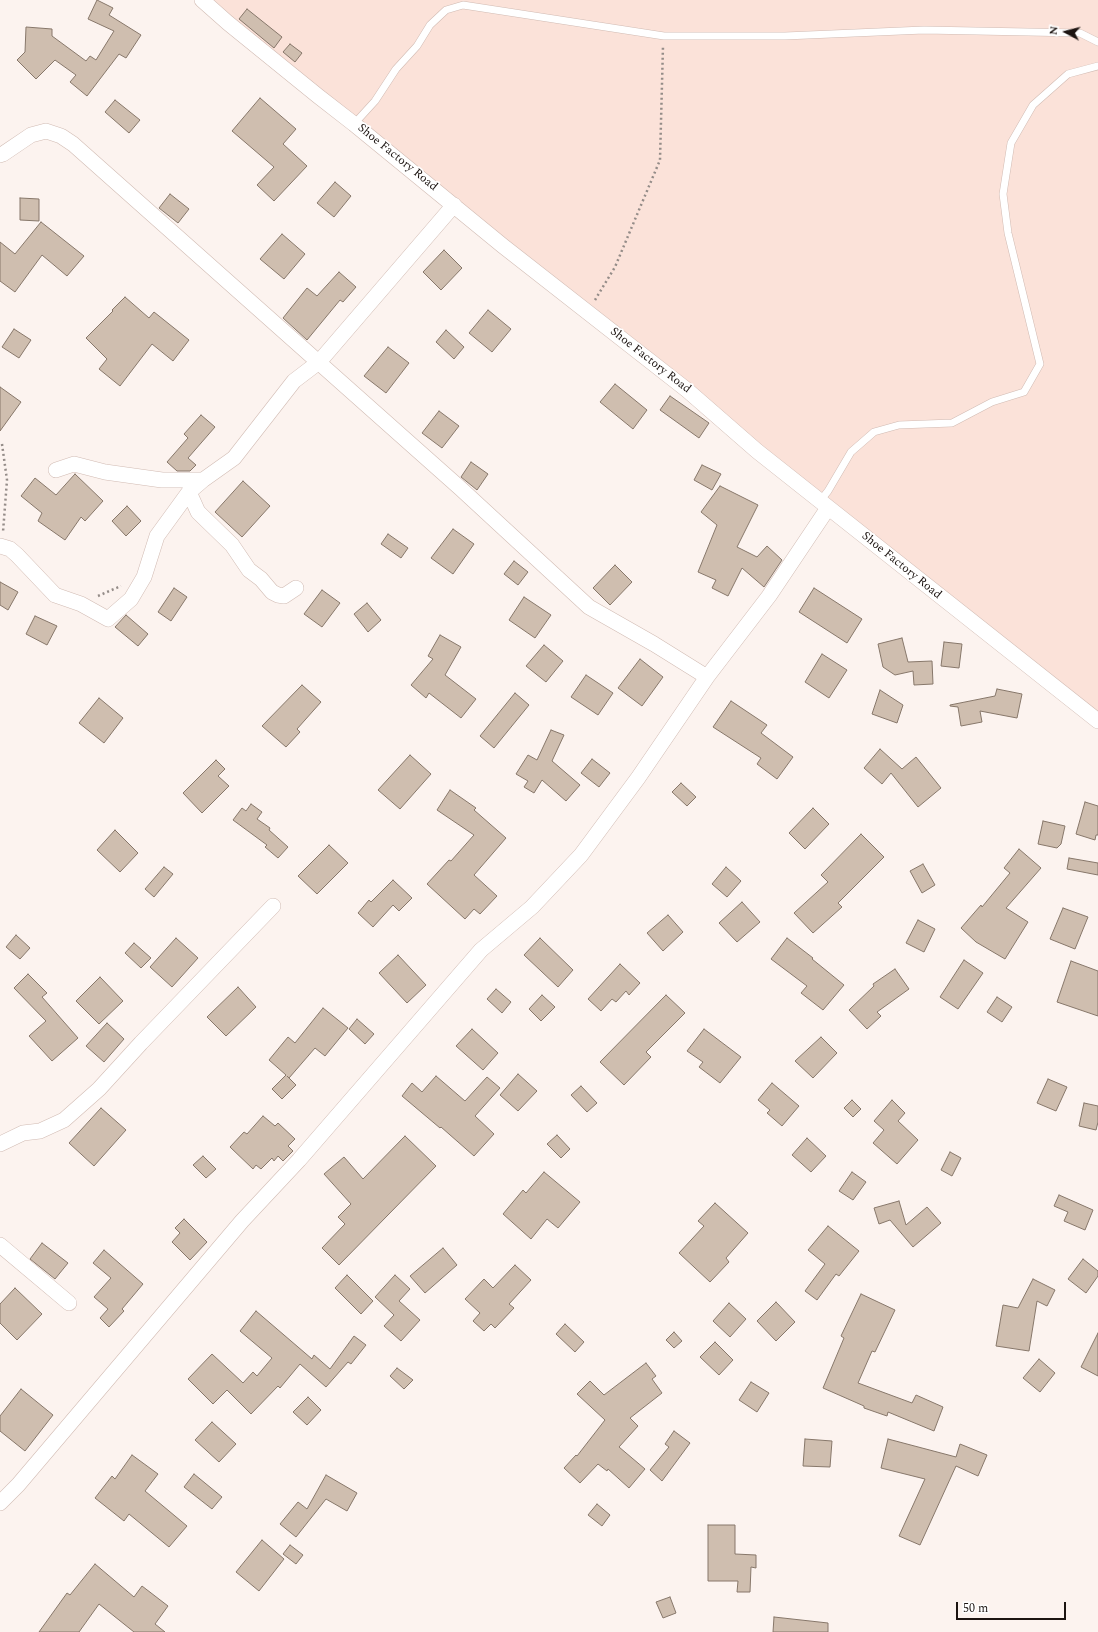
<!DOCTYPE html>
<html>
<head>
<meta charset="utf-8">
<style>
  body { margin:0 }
  #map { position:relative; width:1098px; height:1632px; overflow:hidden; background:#fcf3ef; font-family:Spectral,serif }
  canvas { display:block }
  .north { position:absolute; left:1046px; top:12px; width:40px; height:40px; -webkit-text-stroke:3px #fff; paint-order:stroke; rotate:277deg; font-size:11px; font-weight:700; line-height:16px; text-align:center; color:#1c1411 }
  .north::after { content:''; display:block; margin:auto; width:14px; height:18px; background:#1c1411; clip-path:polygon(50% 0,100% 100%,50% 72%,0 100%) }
  .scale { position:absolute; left:956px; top:1602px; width:110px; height:18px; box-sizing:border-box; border:2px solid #1c1411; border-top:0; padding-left:5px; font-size:12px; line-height:14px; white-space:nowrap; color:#1c1411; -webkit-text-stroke:3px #fff; paint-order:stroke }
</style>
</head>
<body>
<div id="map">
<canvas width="1098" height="1632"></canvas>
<div class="north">N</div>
<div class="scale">50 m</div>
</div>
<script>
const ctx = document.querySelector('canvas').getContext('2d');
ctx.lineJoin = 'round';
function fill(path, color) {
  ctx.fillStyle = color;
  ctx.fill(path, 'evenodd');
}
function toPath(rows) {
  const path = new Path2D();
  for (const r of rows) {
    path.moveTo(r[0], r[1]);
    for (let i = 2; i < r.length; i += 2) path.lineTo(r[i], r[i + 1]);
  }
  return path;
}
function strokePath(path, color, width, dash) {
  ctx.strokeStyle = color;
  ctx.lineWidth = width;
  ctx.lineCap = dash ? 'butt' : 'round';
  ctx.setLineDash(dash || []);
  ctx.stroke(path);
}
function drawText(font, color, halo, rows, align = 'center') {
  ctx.font = font + ' Spectral,serif';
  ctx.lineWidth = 3.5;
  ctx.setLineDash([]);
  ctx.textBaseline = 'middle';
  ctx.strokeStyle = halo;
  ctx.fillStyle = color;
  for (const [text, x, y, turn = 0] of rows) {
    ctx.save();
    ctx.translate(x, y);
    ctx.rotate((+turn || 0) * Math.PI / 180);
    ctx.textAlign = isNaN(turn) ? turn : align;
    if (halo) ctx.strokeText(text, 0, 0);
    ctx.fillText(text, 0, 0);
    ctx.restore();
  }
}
fill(toPath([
  [196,0,1098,0,1098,716]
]), '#fbe2d9');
const building = toPath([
  [97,0,113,8,109,15,141,35,126,58,119,54,87,96,70,82,76,75,55,60,36,79,17,60,25,52,26,27,52,29,52,36,86,61,90,56,96,60,114,31,88,19,97,0],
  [247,9,282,37,274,48,239,19,247,9],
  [290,44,302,53,295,62,283,52,290,44],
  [260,98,296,129,283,144,307,166,274,201,257,185,274,167,232,131,260,98],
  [115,100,140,120,129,133,105,112,115,100],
  [335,182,351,196,334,217,317,203,335,182],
  [170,194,189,209,178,223,159,208,170,194],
  [20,198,39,199,39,221,20,220,20,198],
  [41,222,84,256,67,276,42,255,15,292,0,281,0,242,15,254,41,222],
  [282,234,305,254,284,279,260,259,282,234],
  [444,250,462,268,441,290,423,272,444,250],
  [339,272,356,287,343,302,340,300,307,340,283,318,307,288,317,296,339,272],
  [125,297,149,318,154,312,189,340,173,361,152,344,120,386,99,369,107,359,86,338,113,311,112,310,125,297],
  [488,310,511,329,492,352,469,333,488,310],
  [14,329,31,340,19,358,2,347,14,329],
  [446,330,464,347,454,359,436,342,446,330],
  [388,347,409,363,386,393,364,376,388,347],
  [615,384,647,410,633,429,600,402,615,384],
  [0,387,21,402,0,431,0,387],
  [670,396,709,423,699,438,660,410,670,396],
  [439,411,459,426,442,448,422,433,439,411],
  [201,415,215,427,188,458,196,465,190,471,177,471,167,462,188,438,184,434,201,415],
  [471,462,488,474,477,490,461,477,471,462],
  [702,465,721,474,712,490,694,480,702,465],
  [75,474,103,501,85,521,81,517,65,540,38,521,42,513,21,496,35,478,56,495,75,474],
  [243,481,270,506,242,537,215,512,243,481],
  [720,486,758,505,737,547,757,557,767,546,782,560,764,587,742,568,728,596,712,588,716,580,698,572,717,525,701,512,720,486],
  [127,506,141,521,126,536,112,521,127,506],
  [453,529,474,544,453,574,431,558,453,529],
  [388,534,408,548,401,558,381,544,388,534],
  [514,561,528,572,518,585,504,574,514,561],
  [615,565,632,582,610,605,593,588,615,565],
  [0,582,18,592,8,610,0,605,0,582],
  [174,588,187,597,171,621,158,612,174,588],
  [814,588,862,619,847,643,799,612,814,588],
  [322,590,340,603,322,627,304,614,322,590],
  [524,597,551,615,535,638,509,620,524,597],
  [367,603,381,620,368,632,354,614,367,603],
  [126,615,148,634,138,646,115,627,126,615],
  [35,616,57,626,47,645,26,634,35,616],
  [440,635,461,647,445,675,476,699,461,718,429,693,426,698,411,685,433,659,428,656,440,635],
  [902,638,908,662,932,661,933,684,914,685,913,671,895,675,883,667,878,644,902,638],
  [944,642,962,644,959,668,941,666,944,642],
  [544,645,563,661,546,682,526,666,544,645],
  [822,654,847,670,829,698,805,682,822,654],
  [640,659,663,677,642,706,618,688,640,659],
  [586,675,613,693,598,715,571,697,586,675],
  [302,685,321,702,297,729,300,732,286,747,262,726,302,685],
  [997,689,1022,694,1017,718,980,711,982,722,961,726,958,707,950,706,950,705,995,696,997,689],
  [880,690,903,705,897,723,872,714,880,690],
  [515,693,529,705,494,748,480,736,515,693],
  [99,698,123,718,104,743,79,723,99,698],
  [731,701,767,725,761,733,793,757,777,779,757,764,761,758,713,727,731,701],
  [551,730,564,735,552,761,580,785,566,801,542,780,534,793,524,787,528,781,516,774,528,755,537,760,551,730],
  [880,749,902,769,916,757,941,788,918,807,891,773,882,784,864,768,880,749],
  [410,755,431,774,400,809,378,790,410,755],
  [592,759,610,773,599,787,581,773,592,759],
  [216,760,225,769,218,776,229,786,202,813,183,793,216,760],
  [681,783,696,797,687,806,672,792,681,783],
  [450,790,476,808,474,810,506,838,474,875,497,896,480,914,474,909,465,919,427,884,449,860,451,861,474,835,437,810,450,790],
  [1085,802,1098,806,1098,835,1096,835,1095,840,1076,834,1085,802],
  [251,804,262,812,257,819,270,828,269,830,288,847,278,858,265,847,267,845,233,820,242,808,246,811,251,804],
  [813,808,829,824,805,849,789,833,813,808],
  [1043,821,1065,826,1061,844,1057,848,1038,844,1043,821],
  [115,830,138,853,120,872,97,850,115,830],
  [861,834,884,857,838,903,842,907,813,933,794,913,828,882,821,875,861,834],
  [329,845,348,863,317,894,298,876,329,845],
  [1019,849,1041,868,1006,908,1028,922,1005,959,976,942,961,928,981,905,982,907,1010,873,1004,868,1019,849],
  [1069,858,1098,863,1098,875,1067,869,1069,858],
  [923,864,935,885,922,893,910,871,923,864],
  [164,867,173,874,154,897,145,889,164,867],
  [726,867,741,881,727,897,712,884,726,867],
  [393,880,412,898,399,911,393,905,373,927,358,913,369,900,371,902,393,880],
  [742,902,760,922,737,942,719,923,742,902],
  [1063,908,1088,917,1075,949,1050,939,1063,908],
  [668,915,683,932,663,951,647,933,668,915],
  [918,920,935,929,924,952,906,943,918,920],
  [16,935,30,948,20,959,6,947,16,935],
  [176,938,198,958,172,987,150,967,176,938],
  [540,938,573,970,558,987,524,955,540,938],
  [787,938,813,958,812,959,844,985,823,1010,801,993,807,986,771,959,787,938],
  [134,943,151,958,141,968,125,953,134,943],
  [398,955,426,985,407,1003,379,973,398,955],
  [964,960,983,973,958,1009,940,997,964,960],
  [1071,961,1098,971,1098,1016,1057,1002,1071,961],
  [620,964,640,983,629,995,626,991,616,1002,612,999,601,1011,588,999,620,964],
  [895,969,909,989,877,1012,881,1016,867,1029,849,1010,874,986,873,984,895,969],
  [28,974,47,993,42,997,78,1038,52,1061,29,1036,46,1021,14,988,28,974],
  [100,977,123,1001,99,1024,76,1001,100,977],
  [238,987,256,1007,226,1036,207,1017,238,987],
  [496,989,511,1002,502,1013,487,999,496,989],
  [542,995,555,1007,541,1021,529,1009,542,995],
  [666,995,685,1013,646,1052,651,1057,624,1085,600,1062,666,995],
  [997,997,1012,1007,1002,1022,987,1012,997,997],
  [323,1008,348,1028,325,1056,315,1048,289,1078,287,1076,296,1085,282,1099,272,1089,286,1075,269,1060,288,1037,295,1043,323,1008],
  [357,1019,374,1034,365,1044,349,1029,357,1019],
  [107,1023,124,1039,104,1062,86,1046,107,1023],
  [472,1029,498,1053,483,1070,456,1046,472,1029],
  [704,1029,741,1057,720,1083,699,1067,703,1062,687,1051,704,1029],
  [821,1037,837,1053,813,1078,795,1061,821,1037],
  [518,1074,537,1091,518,1111,500,1095,518,1074],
  [436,1076,465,1101,487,1077,500,1088,475,1116,494,1134,474,1156,441,1127,440,1128,402,1096,412,1083,422,1092,436,1076],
  [1048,1079,1067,1087,1056,1111,1037,1103,1048,1079],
  [772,1083,799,1106,782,1126,767,1113,770,1110,758,1100,772,1083],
  [581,1086,597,1103,587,1112,571,1095,581,1086],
  [852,1100,861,1109,853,1117,844,1108,852,1100],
  [892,1100,905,1113,898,1121,918,1140,897,1164,873,1143,884,1130,874,1121,892,1100],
  [1084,1103,1098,1106,1098,1122,1096,1130,1079,1126,1084,1103],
  [101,1108,126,1130,94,1166,69,1143,101,1108],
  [263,1116,275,1126,278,1123,295,1139,288,1146,293,1151,283,1161,278,1156,274,1161,272,1158,261,1169,256,1165,253,1169,230,1147,244,1132,247,1134,263,1116],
  [557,1135,570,1149,561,1158,547,1144,557,1135],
  [405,1136,436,1166,339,1265,322,1248,345,1224,338,1217,351,1204,324,1174,344,1157,363,1179,405,1136],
  [807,1138,826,1156,811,1172,792,1155,807,1138],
  [950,1152,961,1158,952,1176,941,1170,950,1152],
  [203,1156,216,1169,206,1178,193,1165,203,1156],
  [544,1172,580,1202,558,1228,547,1219,531,1239,503,1214,523,1190,526,1193,544,1172],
  [852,1172,866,1182,853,1200,839,1191,852,1172],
  [1059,1195,1093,1210,1085,1230,1064,1221,1068,1212,1054,1206,1059,1195],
  [899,1201,906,1225,927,1207,941,1223,913,1247,890,1220,879,1224,874,1208,899,1201],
  [715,1203,748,1233,726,1258,729,1262,710,1282,679,1253,704,1226,698,1221,715,1203],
  [184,1219,207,1242,190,1260,172,1242,180,1233,175,1228,184,1219],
  [828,1226,859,1251,839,1276,836,1274,817,1300,805,1291,825,1264,808,1250,828,1226],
  [42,1243,68,1263,55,1279,30,1259,42,1243],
  [443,1248,457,1265,425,1293,410,1276,443,1248],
  [104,1250,143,1284,122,1309,124,1311,109,1327,100,1318,108,1309,94,1297,111,1278,93,1263,104,1250],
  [1083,1259,1098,1271,1098,1276,1086,1293,1068,1279,1083,1259],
  [515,1265,531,1280,509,1304,514,1308,495,1328,491,1324,484,1331,473,1321,480,1313,465,1299,484,1279,493,1288,515,1265],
  [347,1275,373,1301,361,1314,335,1288,347,1275],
  [395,1275,410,1289,399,1301,420,1320,401,1341,384,1326,394,1315,375,1297,395,1275],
  [1033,1279,1055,1290,1047,1306,1037,1301,1029,1351,996,1346,1003,1305,1018,1308,1033,1279],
  [15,1288,42,1314,17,1340,0,1323,0,1304,15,1288],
  [861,1294,895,1310,875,1352,872,1351,858,1383,912,1403,916,1395,943,1407,934,1431,888,1412,887,1416,864,1408,864,1406,823,1388,844,1338,841,1336,861,1294],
  [776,1302,795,1322,776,1341,757,1321,776,1302],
  [729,1303,746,1319,730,1337,713,1321,729,1303],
  [256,1311,312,1359,314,1355,330,1369,354,1336,366,1345,351,1364,348,1362,326,1387,300,1364,280,1388,278,1386,251,1414,227,1390,213,1404,188,1379,212,1354,243,1383,253,1372,257,1376,272,1358,240,1331,256,1311],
  [565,1324,584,1342,575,1352,556,1334,565,1324],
  [674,1332,682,1341,674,1348,666,1340,674,1332],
  [1098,1333,1098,1376,1081,1367,1098,1333],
  [715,1342,733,1360,719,1375,700,1357,715,1342],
  [1039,1359,1055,1373,1040,1392,1023,1378,1039,1359],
  [646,1363,656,1376,652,1379,662,1393,630,1418,638,1426,619,1447,645,1469,629,1488,608,1469,607,1471,598,1464,580,1483,564,1468,576,1455,577,1456,605,1420,577,1394,590,1381,604,1395,646,1363],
  [397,1368,413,1380,404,1389,390,1376,397,1368],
  [751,1382,769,1393,757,1412,739,1400,751,1382],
  [21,1389,53,1415,25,1451,0,1431,0,1416,21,1389],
  [308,1397,321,1410,307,1425,293,1412,308,1397],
  [212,1422,236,1444,219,1462,195,1440,212,1422],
  [674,1431,690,1443,662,1481,650,1470,669,1447,665,1444,674,1431],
  [805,1439,832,1441,830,1467,803,1466,805,1439],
  [888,1439,956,1457,960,1444,987,1455,978,1476,956,1466,920,1545,899,1536,925,1479,881,1468,888,1439],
  [132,1455,158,1474,145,1491,187,1526,169,1547,129,1514,124,1521,95,1498,112,1476,115,1479,132,1455],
  [194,1474,222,1497,212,1509,184,1487,194,1474],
  [326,1475,357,1493,347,1511,326,1499,296,1537,280,1524,298,1502,307,1509,326,1475],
  [597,1504,610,1515,602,1526,588,1515,597,1504],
  [708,1525,735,1525,735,1554,756,1555,756,1568,751,1567,750,1592,737,1592,738,1581,708,1581,708,1525],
  [262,1540,284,1559,259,1591,236,1572,262,1540],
  [290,1545,303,1555,296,1564,283,1554,290,1545],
  [95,1564,134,1597,142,1586,168,1606,155,1624,165,1632,134,1632,99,1604,79,1632,39,1632,67,1593,70,1595,95,1564],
  [670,1597,676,1613,663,1618,656,1602,670,1597],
  [774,1617,828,1623,828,1632,773,1632,774,1617]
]);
fill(building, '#cfbeaf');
strokePath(building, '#87776a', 1);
const lane = toPath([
  [354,124,375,101,396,69,417,46,430,25,446,10,463,5,664,36,785,36,924,30,1080,33,1098,42],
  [820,501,828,491,851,452,874,432,899,425,952,423,992,402,1024,392,1040,364,1008,233,1003,194,1011,143,1033,105,1068,74,1098,66]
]);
const street = toPath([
  [202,0,228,23,318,96,354,124,503,246,687,390,757,451,1098,721],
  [0,155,3,154,31,135,46,131,61,136,73,144,460,488,589,607,654,644,707,677],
  [56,470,74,464,105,472,162,480,203,480],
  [189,492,198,512,232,545,249,570,261,579,272,592,278,595,284,596,296,588],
  [0,546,10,549,17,555,55,595,81,604,108,619,131,599,144,577,157,536,189,492,203,480,234,458,294,381,319,362,454,205],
  [0,1144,23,1133,40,1131,64,1120,99,1089,141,1043,273,906],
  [0,1245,69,1303],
  [0,1503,18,1485,242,1221,299,1160,481,950,532,907,581,855,638,778,707,677,769,596,828,508]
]);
strokePath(lane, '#d1bbb3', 8);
strokePath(street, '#d1bbb3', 16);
strokePath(toPath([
  [595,300,615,267,660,160,663,46],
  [2,444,7,480,3,532],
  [98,596,121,586]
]), '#948c88', 2.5, [2, 3]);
strokePath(lane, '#fff', 7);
strokePath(street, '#fff', 15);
drawText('12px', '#1c1411', '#fff', [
  ["Shoe Factory Road",397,158,39],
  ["Shoe Factory Road",650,361,38],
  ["Shoe Factory Road",901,566,39]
]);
</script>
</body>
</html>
